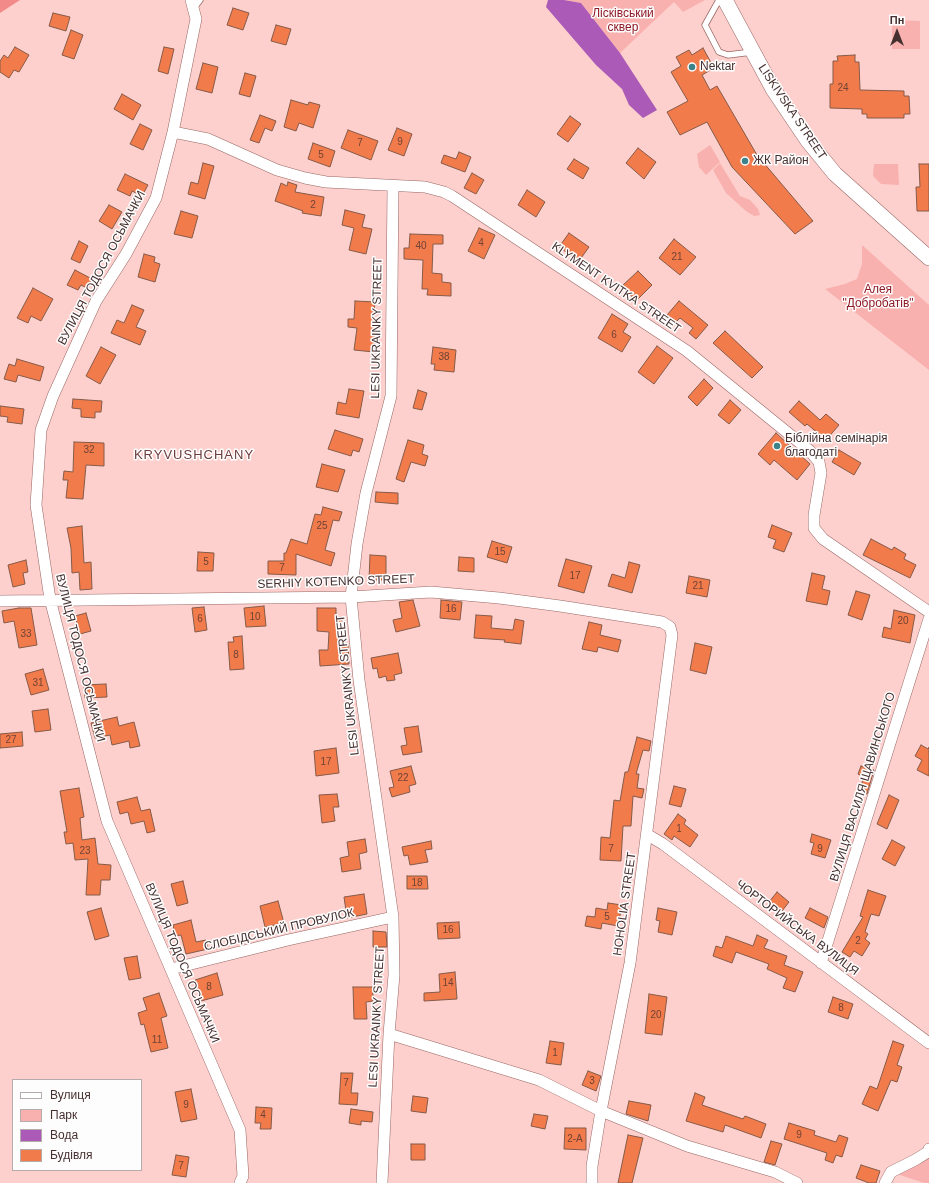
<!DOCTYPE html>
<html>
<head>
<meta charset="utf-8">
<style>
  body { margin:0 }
  #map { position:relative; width:929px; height:1183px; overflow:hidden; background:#fdd0cd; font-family:Helvetica,sans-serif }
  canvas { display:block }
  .legend { position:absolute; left:12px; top:1079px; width:130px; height:92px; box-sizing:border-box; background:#fdfdfd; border:1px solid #b4abab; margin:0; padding:5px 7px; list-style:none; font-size:12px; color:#46302f }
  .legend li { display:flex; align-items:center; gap:8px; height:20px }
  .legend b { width:20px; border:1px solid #b4abab }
  .north { position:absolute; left:877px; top:12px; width:40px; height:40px; -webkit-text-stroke:3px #fdfdfd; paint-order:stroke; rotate:0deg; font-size:11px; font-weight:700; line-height:16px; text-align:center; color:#46302f }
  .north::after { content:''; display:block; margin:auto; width:14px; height:18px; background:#46302f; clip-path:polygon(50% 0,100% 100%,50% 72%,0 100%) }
</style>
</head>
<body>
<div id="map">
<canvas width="929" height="1183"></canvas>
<ul class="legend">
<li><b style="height:5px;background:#fff"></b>Вулиця</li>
<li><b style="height:11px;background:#f8b1ae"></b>Парк</li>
<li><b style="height:11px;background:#ab5bb7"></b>Вода</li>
<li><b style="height:11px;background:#f17b4b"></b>Будівля</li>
</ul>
<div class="north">Пн</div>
</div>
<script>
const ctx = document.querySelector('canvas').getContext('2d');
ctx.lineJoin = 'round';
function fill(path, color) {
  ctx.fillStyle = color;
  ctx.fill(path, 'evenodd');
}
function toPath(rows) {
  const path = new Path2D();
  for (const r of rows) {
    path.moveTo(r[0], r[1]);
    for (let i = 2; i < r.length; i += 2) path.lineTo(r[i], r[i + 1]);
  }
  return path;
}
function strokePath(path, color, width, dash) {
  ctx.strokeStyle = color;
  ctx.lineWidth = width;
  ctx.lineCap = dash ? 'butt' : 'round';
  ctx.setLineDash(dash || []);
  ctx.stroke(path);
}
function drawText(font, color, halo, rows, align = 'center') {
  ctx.font = font + ' Helvetica,sans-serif';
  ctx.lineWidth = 3;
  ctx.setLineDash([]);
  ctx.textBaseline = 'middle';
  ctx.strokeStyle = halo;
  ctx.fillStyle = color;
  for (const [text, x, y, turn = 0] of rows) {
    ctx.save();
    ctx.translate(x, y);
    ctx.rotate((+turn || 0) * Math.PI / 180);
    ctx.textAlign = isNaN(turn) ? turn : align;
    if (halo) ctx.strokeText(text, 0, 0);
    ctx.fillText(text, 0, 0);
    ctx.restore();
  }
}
fill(toPath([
  [564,0,705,0,683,12,674,2,620,53,581,3],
  [892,20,920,21,920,49,892,49],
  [710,145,720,162,706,175,699,167,697,154],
  [720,163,740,196,750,200,758,209,760,215,754,216,746,211,726,193,713,170],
  [874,164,898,164,899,185,881,184,873,176],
  [862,245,929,305,929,370,825,289,845,284,857,279,862,264],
  [929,1149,929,1183,924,1183,891,1172]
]), '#f8b1ae');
fill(toPath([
  [0,0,20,0,0,13]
]), '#f18a88');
fill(toPath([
  [548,0,564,0,581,3,620,53,657,110,643,118,629,105,622,89,596,65,546,7]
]), '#ab5bb7');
const building = toPath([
  [233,8,249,13,243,30,227,25,233,8],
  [53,13,70,17,66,31,49,26,53,13],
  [276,25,291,29,286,45,271,41,276,25],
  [71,30,83,35,74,59,62,55,71,30],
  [15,47,29,55,19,72,14,70,9,78,0,72,0,61,4,55,8,58,15,47],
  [164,47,174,49,168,74,158,71,164,47],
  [703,48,714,68,702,75,710,90,717,86,757,155,813,221,795,234,732,167,707,122,680,135,667,112,688,101,671,72,681,66,676,57,689,50,692,55,703,48],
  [855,55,855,62,859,62,860,90,904,91,904,96,909,96,910,114,904,114,904,118,867,118,867,114,862,114,862,109,830,108,830,84,833,84,833,61,838,61,837,56,855,55],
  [203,63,218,67,212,93,196,89,203,63],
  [245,73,256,76,250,97,239,94,245,73],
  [122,94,141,105,133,120,114,109,122,94],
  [291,100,308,105,309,102,320,105,313,128,299,123,296,131,284,127,291,100],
  [260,115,276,121,272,131,265,128,259,143,250,140,260,115],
  [570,116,581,124,568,142,557,134,570,116],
  [140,124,152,130,143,150,130,144,140,124],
  [397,128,412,134,404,156,388,150,397,128],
  [348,130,378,141,371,160,341,148,348,130],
  [313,143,335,151,330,167,308,159,313,143],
  [638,148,656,162,644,179,626,163,638,148],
  [459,152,471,157,465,172,441,163,444,155,456,159,459,152],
  [574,159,589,168,583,179,567,169,574,159],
  [203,163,214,166,205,199,188,194,191,182,198,184,203,163],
  [919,164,929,164,929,211,917,211,916,187,920,187,919,164],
  [472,173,484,180,476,194,464,188,472,173],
  [125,174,148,185,142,196,132,191,130,196,117,190,125,174],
  [288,182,297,185,295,192,324,197,321,216,302,213,303,211,275,201,281,183,287,186,288,182],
  [527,190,545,202,536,217,518,205,527,190],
  [109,205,122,212,112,229,99,221,109,205],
  [345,210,365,215,362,227,372,229,366,254,349,250,354,228,342,225,345,210],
  [181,211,198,216,192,238,174,234,181,211],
  [479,228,495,235,484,259,468,251,479,228],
  [569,233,589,247,579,261,559,247,569,233],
  [410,234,443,235,443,244,433,244,432,273,442,274,442,282,451,283,451,296,427,295,428,289,422,289,423,260,404,259,404,248,409,248,410,234],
  [674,239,696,257,680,275,659,258,674,239],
  [79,241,88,246,80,263,71,259,79,241],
  [144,254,155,257,154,262,160,264,155,282,138,277,144,254],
  [75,270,92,279,87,288,81,285,78,290,67,285,75,270],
  [638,271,652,285,636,301,622,286,638,271],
  [33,288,53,299,41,321,31,316,28,323,17,318,33,288],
  [355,301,375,302,373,322,378,323,374,352,354,350,357,328,348,327,348,319,354,319,355,301],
  [679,301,708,325,696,339,689,333,693,328,680,318,676,322,667,315,679,301],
  [132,305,144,310,136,327,146,331,140,345,111,333,117,320,124,323,132,305],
  [612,314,628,324,623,332,631,337,622,352,598,338,612,314],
  [725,331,763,367,752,378,713,343,725,331],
  [657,346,673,358,654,384,638,372,657,346],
  [101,347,116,355,100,384,86,376,101,347],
  [433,347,456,350,454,372,434,370,435,364,431,364,433,347],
  [17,359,44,367,40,381,18,375,16,382,4,379,9,364,15,366,17,359],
  [704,379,713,388,697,406,688,397,704,379],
  [349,389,364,391,359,418,336,414,338,402,346,404,349,389],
  [418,390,427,393,422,410,413,408,418,390],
  [73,399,102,401,101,412,95,412,95,418,81,417,81,409,72,408,73,399],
  [730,400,741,410,729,424,718,415,730,400],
  [799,401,820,420,826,414,839,425,826,440,807,424,805,426,789,412,799,401],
  [0,406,24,409,22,424,7,422,8,417,0,416,0,406],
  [335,430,363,439,359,452,353,450,351,456,328,449,335,430],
  [776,433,810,464,797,480,774,460,770,465,758,454,776,433],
  [408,440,424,445,422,454,428,456,425,466,411,462,404,482,396,479,408,440],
  [74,442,104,443,104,466,86,465,83,499,66,498,68,480,63,480,64,471,73,472,74,442],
  [839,450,861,463,854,475,832,462,839,450],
  [322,464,345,470,338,492,316,487,322,464],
  [376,492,398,493,398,504,375,502,376,492],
  [323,507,342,512,339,521,333,520,325,550,335,553,331,566,296,554,296,575,268,574,268,561,284,561,284,553,286,553,291,539,307,544,315,514,321,515,323,507],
  [772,525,792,533,784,552,773,548,776,540,768,537,772,525],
  [82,526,84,563,91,562,92,589,80,590,79,572,72,573,71,548,67,528,82,526],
  [871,539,892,550,894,547,906,554,904,559,916,565,910,578,863,555,871,539],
  [492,541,512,547,507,563,487,557,492,541],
  [198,552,214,553,213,571,197,571,198,552],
  [370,555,386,556,386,580,369,580,370,555],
  [459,557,474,558,474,572,458,571,459,557],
  [566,559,592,566,584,593,558,586,566,559],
  [26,560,28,572,23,573,25,584,13,587,8,565,26,560],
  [629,562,640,565,632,593,608,586,612,574,625,578,629,562],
  [812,573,825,576,822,589,830,591,827,605,806,601,812,573],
  [689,576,710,580,707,597,686,593,689,576],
  [856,591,870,595,862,620,848,615,856,591],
  [413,600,420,626,396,632,393,620,402,618,399,602,413,600],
  [441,600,462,602,460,620,440,618,441,600],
  [264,606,266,626,246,627,244,608,264,606],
  [204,607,207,630,195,632,192,608,204,607],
  [19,608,31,608,37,645,19,648,14,621,4,623,2,611,19,608],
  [317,608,336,608,336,617,342,617,342,645,348,644,349,664,320,666,319,650,328,650,329,632,317,631,317,608],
  [894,610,915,615,910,643,882,637,884,627,891,629,894,610],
  [86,613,91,631,80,634,75,616,86,613],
  [476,615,492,616,491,628,513,630,515,619,524,621,521,644,504,642,505,640,474,638,476,615],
  [589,622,602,625,600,635,621,640,618,652,598,647,597,652,582,649,589,622],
  [242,636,244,669,230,670,228,642,234,642,233,637,242,636],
  [695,643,712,647,706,674,690,670,695,643],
  [398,653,402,673,394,675,395,680,387,681,386,676,379,678,377,668,373,669,371,658,398,653],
  [43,669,49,690,31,695,25,674,43,669],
  [106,684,107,697,85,698,84,685,106,684],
  [48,709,51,730,35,732,32,711,48,709],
  [117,717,119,726,134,722,140,746,130,748,129,741,112,745,110,735,95,738,91,723,117,717],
  [418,726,422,752,403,755,401,746,407,745,404,728,418,726],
  [22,732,23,746,0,748,0,734,22,732],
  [637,737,651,741,649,751,643,750,636,774,639,774,637,788,644,789,642,798,633,796,631,826,623,826,621,861,600,860,601,837,610,838,614,800,620,801,625,772,628,772,637,737],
  [921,745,928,749,929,747,929,776,917,770,922,760,915,756,921,745],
  [336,748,339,773,316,776,314,751,336,748],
  [411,766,416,784,409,786,410,792,392,797,389,788,394,787,390,771,411,766],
  [861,766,874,770,867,794,859,791,864,777,858,774,861,766],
  [674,786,686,789,681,807,669,804,674,786],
  [79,788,84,817,80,818,82,840,95,838,98,864,111,865,110,880,101,880,100,895,86,895,88,859,75,860,73,843,66,844,64,832,67,832,60,791,79,788],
  [337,794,339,807,333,807,335,821,322,823,319,795,337,794],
  [889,795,899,800,887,829,877,824,889,795],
  [137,797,141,811,150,809,155,831,147,833,144,821,131,824,128,812,120,814,117,802,137,797],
  [678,814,686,820,684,824,698,835,690,847,674,836,672,840,664,834,678,814],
  [812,834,831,840,825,858,811,854,814,843,810,842,812,834],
  [365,839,367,852,359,854,361,869,342,872,340,858,349,856,347,842,365,839],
  [892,840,905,847,895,866,882,859,892,840],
  [431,841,432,849,425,850,428,862,410,865,408,855,404,856,402,847,431,841],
  [407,876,427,876,428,889,407,889,407,876],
  [183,881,188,903,177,906,171,884,183,881],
  [868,890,886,896,879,916,871,914,865,932,868,934,865,939,870,943,862,956,854,951,850,957,842,952,863,917,860,916,868,890],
  [777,892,789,902,782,911,769,902,777,892],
  [364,894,367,914,347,918,344,897,364,894],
  [278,901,284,923,265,927,260,906,278,901],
  [608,903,622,905,618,926,602,923,601,929,585,926,587,916,595,917,596,908,607,910,608,903],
  [101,908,109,936,95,940,87,912,101,908],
  [658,908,677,912,672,935,658,932,660,921,656,920,658,908],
  [810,908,828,917,824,928,805,918,810,908],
  [191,920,196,942,206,940,208,949,186,954,181,935,175,936,173,925,191,920],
  [459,922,460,938,438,939,437,923,459,922],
  [373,931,386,932,387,947,373,947,373,931],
  [757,935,768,940,764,948,787,956,784,965,803,972,795,992,783,988,787,978,767,969,769,964,736,952,732,963,713,956,716,946,722,948,726,936,753,946,757,935],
  [137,956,141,978,129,980,124,958,137,956],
  [455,972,457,999,424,1001,424,993,440,992,439,974,455,972],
  [217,973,223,995,201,1001,195,980,217,973],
  [353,987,373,987,373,1001,366,1002,367,1019,354,1019,353,987],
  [159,993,167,1016,161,1018,168,1048,151,1052,144,1024,141,1025,138,1013,147,1010,143,998,159,993],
  [649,994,667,997,662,1035,645,1033,649,994],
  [833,997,853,1004,848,1019,828,1012,833,997],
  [550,1041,564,1043,561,1065,546,1063,550,1041],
  [893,1041,904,1045,897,1065,902,1067,897,1082,891,1080,878,1111,862,1104,870,1086,877,1089,893,1041],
  [588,1071,601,1076,596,1091,582,1085,588,1071],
  [341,1073,353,1073,351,1093,358,1093,357,1105,339,1104,341,1073],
  [191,1089,197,1119,181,1122,175,1092,191,1089],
  [695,1093,705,1097,702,1105,743,1119,745,1116,766,1124,761,1138,725,1125,723,1132,686,1121,695,1093],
  [413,1096,428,1098,426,1113,411,1111,413,1096],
  [629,1101,651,1105,648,1121,626,1114,629,1101],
  [256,1107,272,1108,271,1129,260,1129,261,1123,255,1123,256,1107],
  [351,1109,373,1112,372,1122,361,1121,361,1125,349,1123,351,1109],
  [534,1114,548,1116,545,1129,531,1126,534,1114],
  [789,1123,815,1131,814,1135,836,1142,839,1135,848,1138,842,1157,836,1155,833,1163,825,1160,827,1153,784,1139,789,1123],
  [565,1128,586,1128,586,1150,564,1149,565,1128],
  [628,1135,643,1138,632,1183,618,1183,628,1135],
  [771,1141,782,1144,775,1165,764,1162,771,1141],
  [411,1144,425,1144,425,1160,411,1160,411,1144],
  [176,1155,189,1157,186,1177,172,1175,176,1155],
  [861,1165,880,1171,876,1183,869,1183,856,1178,861,1165]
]);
fill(building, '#f17b4b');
strokePath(building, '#865a48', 1);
const lane = toPath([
  [719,0,705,25,719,52,728,55,752,52],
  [193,9,200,0]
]);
const street = toPath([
  [191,0,196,19,173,132,156,198,126,254,96,301,53,396,41,430,36,505,50,599,107,821,240,1130,243,1176,240,1183],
  [173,132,208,139,277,170,305,178,326,182,425,187,444,192,452,196,687,351,810,451,819,462,821,473,814,515,814,528,823,539,929,612],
  [0,601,351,597,431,592,499,598,560,606,662,622,670,627,672,635,630,963,601,1111,592,1166,592,1183],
  [648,835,663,844,929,1043],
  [821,963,929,619],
  [171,969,288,940,393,917],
  [389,1034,539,1080,601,1111,687,1146,775,1172,797,1183],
  [382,1183,389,1034,394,975,393,917,359,680,351,597,357,544,366,493,391,396,393,186],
  [885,1183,891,1172,915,1160,928,1152,929,1149]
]);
const secondary = toPath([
  [725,0,773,89,808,141,835,174,929,258]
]);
strokePath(lane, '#996765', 7);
strokePath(street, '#996765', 12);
strokePath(secondary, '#996765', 16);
strokePath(lane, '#fff', 5.5);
strokePath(street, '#fff', 11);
strokePath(secondary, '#fff', 15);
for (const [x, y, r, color] of [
  [692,67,4,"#3b8388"],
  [745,161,4,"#3b8388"],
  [777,446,4,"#3b8388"]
]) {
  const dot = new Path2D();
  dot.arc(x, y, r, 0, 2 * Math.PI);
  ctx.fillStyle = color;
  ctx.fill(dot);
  strokePath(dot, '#fdfdfd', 1.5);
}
drawText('10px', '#714336', null, [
  ["24",843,88],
  ["9",400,142],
  ["7",360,143],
  ["5",321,155],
  ["2",313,205],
  ["4",481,243],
  ["40",421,246],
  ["21",677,257],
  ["6",614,335],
  ["38",444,357],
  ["32",89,450],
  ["25",322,526],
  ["15",500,552],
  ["5",206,562],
  ["7",282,568],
  ["17",575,576],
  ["21",698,586],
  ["16",451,609],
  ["10",255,617],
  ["6",200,619],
  ["20",903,621],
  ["33",26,634],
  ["8",236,655],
  ["31",38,683],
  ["27",11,740],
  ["17",326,762],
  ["22",403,778],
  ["1",679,829],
  ["7",611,849],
  ["9",820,849],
  ["23",85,851],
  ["18",417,883],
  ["5",607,917],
  ["16",448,930],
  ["2",858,941],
  ["14",448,983],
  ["8",209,987],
  ["8",841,1008],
  ["20",656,1015],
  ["11",157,1040],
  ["1",555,1053],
  ["3",592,1081],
  ["7",346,1083],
  ["9",186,1105],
  ["4",263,1115],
  ["9",799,1135],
  ["2-А",575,1139],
  ["7",181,1166]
]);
drawText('12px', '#8e1a25', '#fdfdfd', [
  ["Лісківський",623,14],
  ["сквер",623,28],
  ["Алея",878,290],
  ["\"Добробатів\"",878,304]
]);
drawText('12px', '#46302f', '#fdfdfd', [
  ["Nektar",700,67],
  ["ЖК Район",753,161],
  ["Біблійна семінарія",785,439],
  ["благодаті",785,453]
], 'left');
drawText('12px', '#46302f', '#fdfdfd', [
  ["LISKIVSKA STREET",792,112,56],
  ["ВУЛИЦЯ ТОДОСЯ ОСЬМАЧКИ",102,268,-62],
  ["KLYMENT KVITKA STREET",616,288,34],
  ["LESI UKRAINKY STREET",377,328,-89],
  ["SERHIY KOTENKO STREET",336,582,-2],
  ["ВУЛИЦЯ ТОДОСЯ ОСЬМАЧКИ",80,658,76],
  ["LESI UKRAINKY STREET",348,685,-96],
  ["ВУЛИЦЯ ВАСИЛЯ ЩАВИНСЬКОГО",863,787,-73],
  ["HOHOLIA STREET",625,904,-82],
  ["ЧОРТОРИЙСЬКА ВУЛИЦЯ",797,928,37],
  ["СЛОБІДСЬКИЙ ПРОВУЛОК",279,930,-13],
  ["ВУЛИЦЯ ТОДОСЯ ОСЬМАЧКИ",182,963,67],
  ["LESI UKRAINKY STREET",377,1017,-87]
]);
ctx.letterSpacing = '1px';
drawText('13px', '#6b3d3c', '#fdfdfd', [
  ["KRYVUSHCHANY",194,455]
]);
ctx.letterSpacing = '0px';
</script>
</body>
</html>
